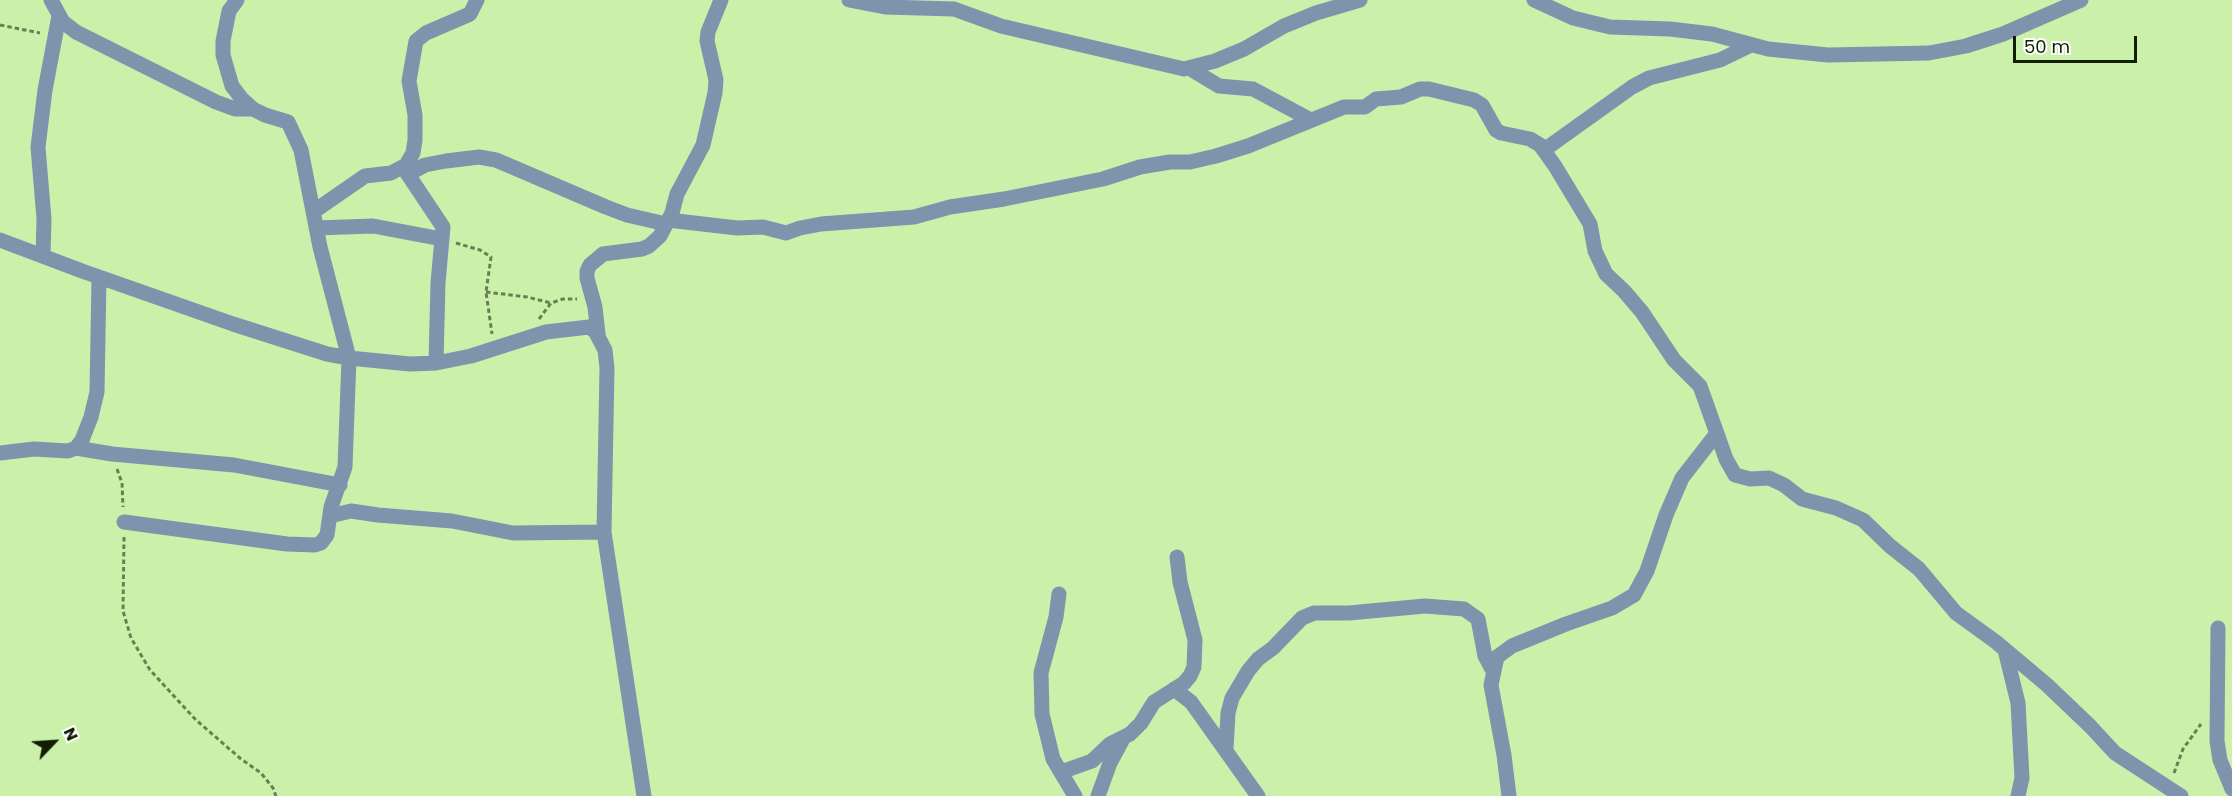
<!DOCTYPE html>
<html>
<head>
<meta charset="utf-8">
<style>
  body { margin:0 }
  #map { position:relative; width:2232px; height:796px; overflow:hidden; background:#cbf0aa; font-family:Poppins,sans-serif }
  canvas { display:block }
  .north { position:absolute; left:24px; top:712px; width:60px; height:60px; -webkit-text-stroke:4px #fff; paint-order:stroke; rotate:65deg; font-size:16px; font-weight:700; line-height:24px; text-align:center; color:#111e04 }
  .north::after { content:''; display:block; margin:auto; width:21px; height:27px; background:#111e04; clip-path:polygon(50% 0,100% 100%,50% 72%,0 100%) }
  .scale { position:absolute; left:2013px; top:36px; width:124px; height:27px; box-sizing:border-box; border:3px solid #111e04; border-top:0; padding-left:8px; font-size:18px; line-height:21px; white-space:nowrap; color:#111e04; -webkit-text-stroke:4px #fff; paint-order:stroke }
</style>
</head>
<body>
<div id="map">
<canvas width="2232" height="796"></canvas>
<div class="north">N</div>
<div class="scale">50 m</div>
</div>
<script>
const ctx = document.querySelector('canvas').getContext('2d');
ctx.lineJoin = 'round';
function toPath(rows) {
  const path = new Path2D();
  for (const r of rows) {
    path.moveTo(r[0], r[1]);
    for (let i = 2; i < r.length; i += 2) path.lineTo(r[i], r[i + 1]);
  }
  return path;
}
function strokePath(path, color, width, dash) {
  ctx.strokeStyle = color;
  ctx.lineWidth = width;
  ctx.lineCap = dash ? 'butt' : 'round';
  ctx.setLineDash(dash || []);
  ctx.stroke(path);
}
strokePath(toPath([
  [0,25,40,33],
  [456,243,480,250,491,257,486,292,492,334],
  [486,292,527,297,551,303],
  [539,319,551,303,563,299,577,299],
  [117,469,122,483,123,507],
  [124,537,123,611,131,638,150,670,196,720,241,759,261,773,273,788,276,796],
  [2174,773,2183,749,2201,724]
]), '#688051', 3, [4.5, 3]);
strokePath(toPath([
  [51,0,63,22,76,32,216,102,235,109,253,109],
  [849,0,885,7,954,9,1001,26,1184,69,1215,61,1244,49,1284,26,1316,13,1360,0],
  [1534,0,1573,18,1610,27,1670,29,1712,34,1768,49,1828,55,1929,53,1966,46,2003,34,2081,0],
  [1189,68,1219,86,1253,89,1311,120],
  [1544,150,1632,87,1649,78,1720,60,1751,45],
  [403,167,443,227,438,283,436,363],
  [408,174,425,165,446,161,479,157,496,160,606,207,627,215,666,224],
  [313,212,365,176,391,173,406,165,413,153,415,140,415,115,409,81,416,41,426,33,470,14,477,0],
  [668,220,737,228,763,227,786,233,800,228,821,224,914,217,950,207,1004,199,1103,179,1140,167,1170,162,1190,162,1216,156,1248,146,1344,107,1365,107,1376,99,1401,97,1420,89,1429,89,1474,100,1482,105,1496,130,1501,133,1530,139,1540,145,1555,166,1590,224,1595,251,1606,274,1624,291,1642,312,1674,360,1700,386,1726,459,1735,475,1750,479,1769,478,1784,485,1802,499,1836,508,1863,520,1890,546,1919,569,1956,613,1996,642,2047,685,2090,726,2115,753,2181,796],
  [316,228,373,226,442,239],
  [0,240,82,271,233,324,327,354,349,358,410,364,436,363,471,356,546,332,589,327,595,331,605,350,607,368,604,532,644,796],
  [43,256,44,219,38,147,45,90,59,16],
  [598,334,595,307,587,278,587,271,590,265,603,254,642,249,649,246,660,236,672,213,677,194,703,145,715,93,716,80,707,41,708,32,721,0],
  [76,448,112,454,234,465,340,485],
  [0,453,34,449,68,451,76,448,82,440,91,417,97,392,99,278],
  [330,516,351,511,378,515,452,521,513,533,604,532],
  [124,522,287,544,315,545,321,543,327,535,331,507,345,467,349,358,320,247,301,150,288,122,265,115,253,109,242,99,232,86,223,55,223,41,229,11,237,0],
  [1059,594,1056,617,1041,673,1042,714,1053,759,1075,796],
  [2218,628,2217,741,2220,760,2232,789],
  [2005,650,2018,703,2022,778,2018,796],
  [1174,689,1191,702,1258,796],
  [1226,749,1228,713,1232,698,1248,671,1258,659,1273,648,1302,618,1314,613,1349,613,1425,606,1464,609,1478,619,1485,656,1493,671],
  [1061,772,1092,761,1110,744,1130,734,1141,723,1154,702,1184,683,1190,676,1194,667,1195,640,1180,582,1177,557],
  [1098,796,1110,763,1124,737],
  [1509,796,1504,755,1491,685,1497,657,1512,646,1566,624,1612,608,1634,595,1647,571,1666,515,1682,478,1717,433]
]), '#7e94ac', 15);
</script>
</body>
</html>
